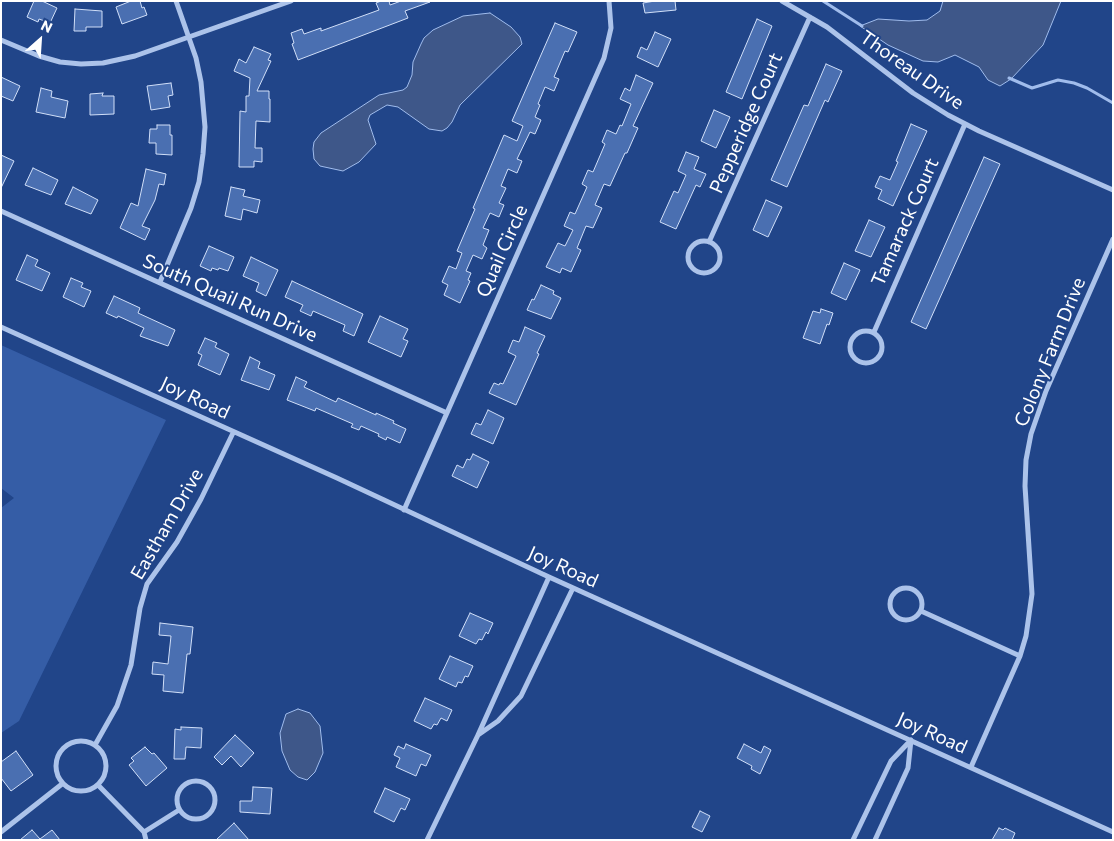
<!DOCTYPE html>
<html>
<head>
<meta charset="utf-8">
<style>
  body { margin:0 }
  #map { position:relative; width:1114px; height:841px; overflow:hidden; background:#214589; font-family:Commissioner,sans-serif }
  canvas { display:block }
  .frame { position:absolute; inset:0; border:2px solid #fff; pointer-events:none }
  .north { position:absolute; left:15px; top:15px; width:50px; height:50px; -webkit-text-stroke:4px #214589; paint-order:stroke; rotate:26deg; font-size:14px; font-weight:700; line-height:20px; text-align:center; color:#fff }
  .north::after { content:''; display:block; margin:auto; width:18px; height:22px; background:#fff; clip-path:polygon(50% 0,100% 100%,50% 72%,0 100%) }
</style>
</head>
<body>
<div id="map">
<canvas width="1114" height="841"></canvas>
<div class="frame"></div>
<div class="north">N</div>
</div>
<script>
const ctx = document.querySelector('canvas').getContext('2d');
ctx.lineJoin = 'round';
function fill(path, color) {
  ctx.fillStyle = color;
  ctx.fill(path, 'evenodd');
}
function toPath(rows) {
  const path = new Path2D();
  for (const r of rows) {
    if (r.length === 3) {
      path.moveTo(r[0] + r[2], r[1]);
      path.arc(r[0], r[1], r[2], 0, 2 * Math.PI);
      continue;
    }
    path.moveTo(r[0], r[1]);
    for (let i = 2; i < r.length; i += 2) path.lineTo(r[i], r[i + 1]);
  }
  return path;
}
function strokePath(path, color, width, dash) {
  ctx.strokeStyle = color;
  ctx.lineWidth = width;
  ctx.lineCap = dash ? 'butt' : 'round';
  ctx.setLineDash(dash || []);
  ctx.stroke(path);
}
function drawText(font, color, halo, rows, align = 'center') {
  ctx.font = font + ' Commissioner,sans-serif';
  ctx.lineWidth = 4;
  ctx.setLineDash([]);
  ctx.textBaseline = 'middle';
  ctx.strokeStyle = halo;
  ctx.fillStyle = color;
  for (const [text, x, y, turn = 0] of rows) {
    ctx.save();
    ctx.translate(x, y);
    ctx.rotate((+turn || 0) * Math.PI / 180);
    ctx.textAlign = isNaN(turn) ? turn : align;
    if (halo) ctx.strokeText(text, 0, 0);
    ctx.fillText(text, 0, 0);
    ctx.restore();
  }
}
fill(toPath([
  [1,345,166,420,19,721,1,733,1,508,14,498,1,488]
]), '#355da6');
const water = toPath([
  [943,1,1061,1,1043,45,1011,79,1000,86,988,80,979,67,955,55,938,62,923,61,888,45,860,26,878,19,909,21,927,20,940,11,943,1],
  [490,13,511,27,520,37,522,44,460,105,452,122,447,128,442,131,429,129,398,107,387,105,370,115,368,120,376,144,359,162,343,171,320,166,314,159,313,149,314,142,321,133,379,95,403,90,407,87,412,75,413,62,421,44,424,38,433,30,463,16,490,13],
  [298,709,310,713,320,726,323,753,315,772,307,780,298,777,290,770,282,751,280,733,286,714,298,709]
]);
fill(water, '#3e5789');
strokePath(water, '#a0bcec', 1);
strokePath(toPath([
  [823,1,862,26],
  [1009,78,1032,88,1058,80,1074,83,1087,88,1113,103]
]), '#a0bcec', 3);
const building = toPath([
  [34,1,42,1,57,8,50,23,39,19,38,22,27,17,34,1],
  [131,1,140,1,142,8,144,7,147,15,122,24,116,7,131,1],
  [381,1,389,1,390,5,401,1,430,2,405,11,408,18,298,60,292,44,294,43,291,33,302,29,304,34,321,28,321,31,379,10,376,3,381,1],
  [655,1,675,1,676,10,645,13,643,3,655,1],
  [75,9,102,11,102,27,86,27,86,31,74,31,75,9],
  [757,19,772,26,742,99,726,92,757,19],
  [555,23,577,32,568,52,565,51,554,77,559,79,554,91,545,87,538,104,540,105,535,117,541,120,535,134,530,132,517,159,522,161,517,173,508,169,501,186,506,188,499,203,504,205,499,217,490,213,483,228,489,230,483,245,487,248,482,259,473,255,466,271,471,273,468,280,470,281,460,303,444,295,448,285,442,282,449,266,456,269,462,253,457,251,475,209,473,208,504,135,517,141,523,126,512,121,555,23],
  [655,32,671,39,658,67,637,57,641,47,647,50,655,32],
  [254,47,271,54,268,60,271,61,257,91,269,91,269,99,270,99,270,122,256,121,255,148,262,148,262,162,254,161,254,167,239,167,240,111,246,112,246,96,249,96,250,78,234,71,239,59,246,63,254,47],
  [826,64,842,71,828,102,825,100,787,187,771,180,804,105,808,106,826,64],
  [636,75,653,83,633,126,638,128,627,153,625,153,610,186,604,184,595,205,602,208,593,228,586,226,577,248,581,250,571,272,562,268,560,273,546,267,558,243,565,246,573,230,564,226,570,212,575,214,587,187,582,184,588,170,593,172,605,144,602,142,607,130,616,134,620,125,622,126,631,104,620,99,625,88,630,91,636,75],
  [1,77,20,86,13,101,1,96,1,77],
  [171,83,173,95,168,96,170,107,151,110,147,86,171,83],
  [41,88,52,91,51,97,68,101,65,118,36,112,41,88],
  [103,93,102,96,114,96,114,114,90,115,90,94,103,93],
  [714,110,730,117,716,148,701,141,714,110],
  [911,124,927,131,893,206,878,199,882,190,875,187,880,176,890,180,898,162,896,161,911,124],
  [157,125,170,125,170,135,172,135,172,155,156,154,156,143,149,143,150,129,157,129,157,125],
  [686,152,699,157,694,169,706,174,700,187,696,185,676,229,660,222,674,191,678,193,686,175,678,171,686,152],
  [1,155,14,161,1,188,1,155],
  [984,157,1000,164,926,329,911,322,984,157],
  [33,168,58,180,51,195,25,185,33,168],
  [146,169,166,174,164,185,159,184,155,200,142,226,150,229,145,240,120,228,131,203,138,206,146,169],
  [73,187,98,200,91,214,65,204,73,187],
  [231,187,245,190,243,196,260,200,257,213,243,209,241,220,225,216,231,187],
  [766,200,782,207,768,237,753,230,766,200],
  [869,220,885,227,871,257,855,251,869,220],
  [209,246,234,257,228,271,219,268,218,270,212,268,211,271,200,266,209,246],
  [27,255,38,260,35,266,50,273,42,291,16,280,27,255],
  [251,257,278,270,266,296,256,291,259,283,243,276,251,257],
  [844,263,860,270,846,300,831,293,844,263],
  [71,278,83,283,81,287,91,291,84,307,63,297,71,278],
  [292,281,363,314,354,336,343,331,345,325,313,311,311,316,300,311,303,305,285,297,292,281],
  [541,285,554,291,553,294,561,298,551,319,527,310,532,299,534,300,541,285],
  [114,296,140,308,138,313,175,330,168,346,140,336,144,328,118,316,117,318,106,313,114,296],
  [821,309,833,313,829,325,827,324,820,344,803,338,813,311,820,313,821,309],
  [380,316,408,329,403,339,408,341,401,357,368,342,380,316],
  [525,327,545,336,537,353,539,354,516,405,489,393,494,383,499,385,500,383,503,384,516,356,508,352,513,340,519,342,525,327],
  [205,338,217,343,215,347,229,354,220,375,198,365,202,355,198,353,205,338],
  [250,357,260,362,258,368,275,375,269,390,241,380,250,357],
  [296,377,307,382,304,387,336,402,338,398,376,415,376,413,394,421,393,423,406,429,400,443,387,437,386,440,378,436,379,434,361,426,359,430,351,427,353,424,316,408,315,411,287,400,296,377],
  [488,410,504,418,493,444,471,434,476,423,481,425,488,410],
  [473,454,489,462,477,488,452,476,457,465,463,468,467,459,470,460,473,454],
  [470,613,493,623,488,634,486,632,482,640,479,639,476,644,459,636,470,613],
  [160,623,193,627,190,654,187,654,183,693,163,691,164,675,152,674,153,662,168,664,171,636,159,635,160,623],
  [450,656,473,666,468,677,465,676,462,683,458,682,456,687,439,679,450,656],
  [425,698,452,710,447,721,441,718,437,725,434,724,431,729,414,721,425,698],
  [181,727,202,728,201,748,186,747,185,759,174,759,175,729,181,730,181,727],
  [235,735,254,753,241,767,231,756,222,765,214,757,235,735],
  [406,744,431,755,426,766,421,764,416,776,396,767,400,758,394,755,398,746,404,749,406,744],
  [744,744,761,753,764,746,771,750,760,774,751,769,752,766,737,758,744,744],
  [145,747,152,754,154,753,167,768,146,786,129,765,134,761,131,758,145,747],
  [16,751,33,775,11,791,1,778,1,762,16,751],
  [253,787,272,788,270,814,240,812,240,801,252,801,253,787],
  [385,788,410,799,405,810,401,808,394,822,374,812,385,788],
  [700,811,710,816,702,832,692,827,700,811],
  [234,823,249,840,216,840,234,823],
  [999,828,1003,830,1005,828,1015,833,1012,840,992,840,999,828],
  [32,830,40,839,52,830,60,840,20,840,32,830]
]);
fill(building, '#4a6fb1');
strokePath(building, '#d1dff8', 1);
strokePath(toPath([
  [782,1,827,27,913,93,948,115,979,131,1113,190],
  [1,40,39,56,60,62,81,64,103,63,135,56,291,1],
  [1,211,447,413],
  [704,257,16],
  [709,242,810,17],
  [160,282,191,208,199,182,203,154,205,127,201,82,196,58,176,1],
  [1,327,337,478,549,577,1113,832],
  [866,347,16],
  [874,332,965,124],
  [404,510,604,58,611,28,609,1],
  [549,577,478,735,498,721,521,696,573,588],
  [906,604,16],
  [921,611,1020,656],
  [81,766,25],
  [95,745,117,706,131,665,140,608,147,584,177,542,201,499,233,433],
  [971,767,1020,656,1026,636,1032,594,1025,486,1026,460,1031,434,1046,391,1113,239],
  [196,800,19],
  [98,785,144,832,146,840],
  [1,832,62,784],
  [144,832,179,810],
  [427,840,478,735],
  [853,840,891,761,911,740],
  [875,840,908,768,911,740]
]), '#acc3ea', 5);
drawText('19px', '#fff', '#214589', [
  ["Thoreau Drive",912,70,35],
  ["Pepperidge Court",746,123,-66],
  ["Tamarack Court",905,222,-66],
  ["Quail Circle",502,251,-66],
  ["South Quail Run Drive",230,298,24],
  ["Colony Farm Drive",1050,352,-68],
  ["Joy Road",195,398,25],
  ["Eastham Drive",167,524,-60],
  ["Joy Road",563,567,24],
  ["Joy Road",932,733,24]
]);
</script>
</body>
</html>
